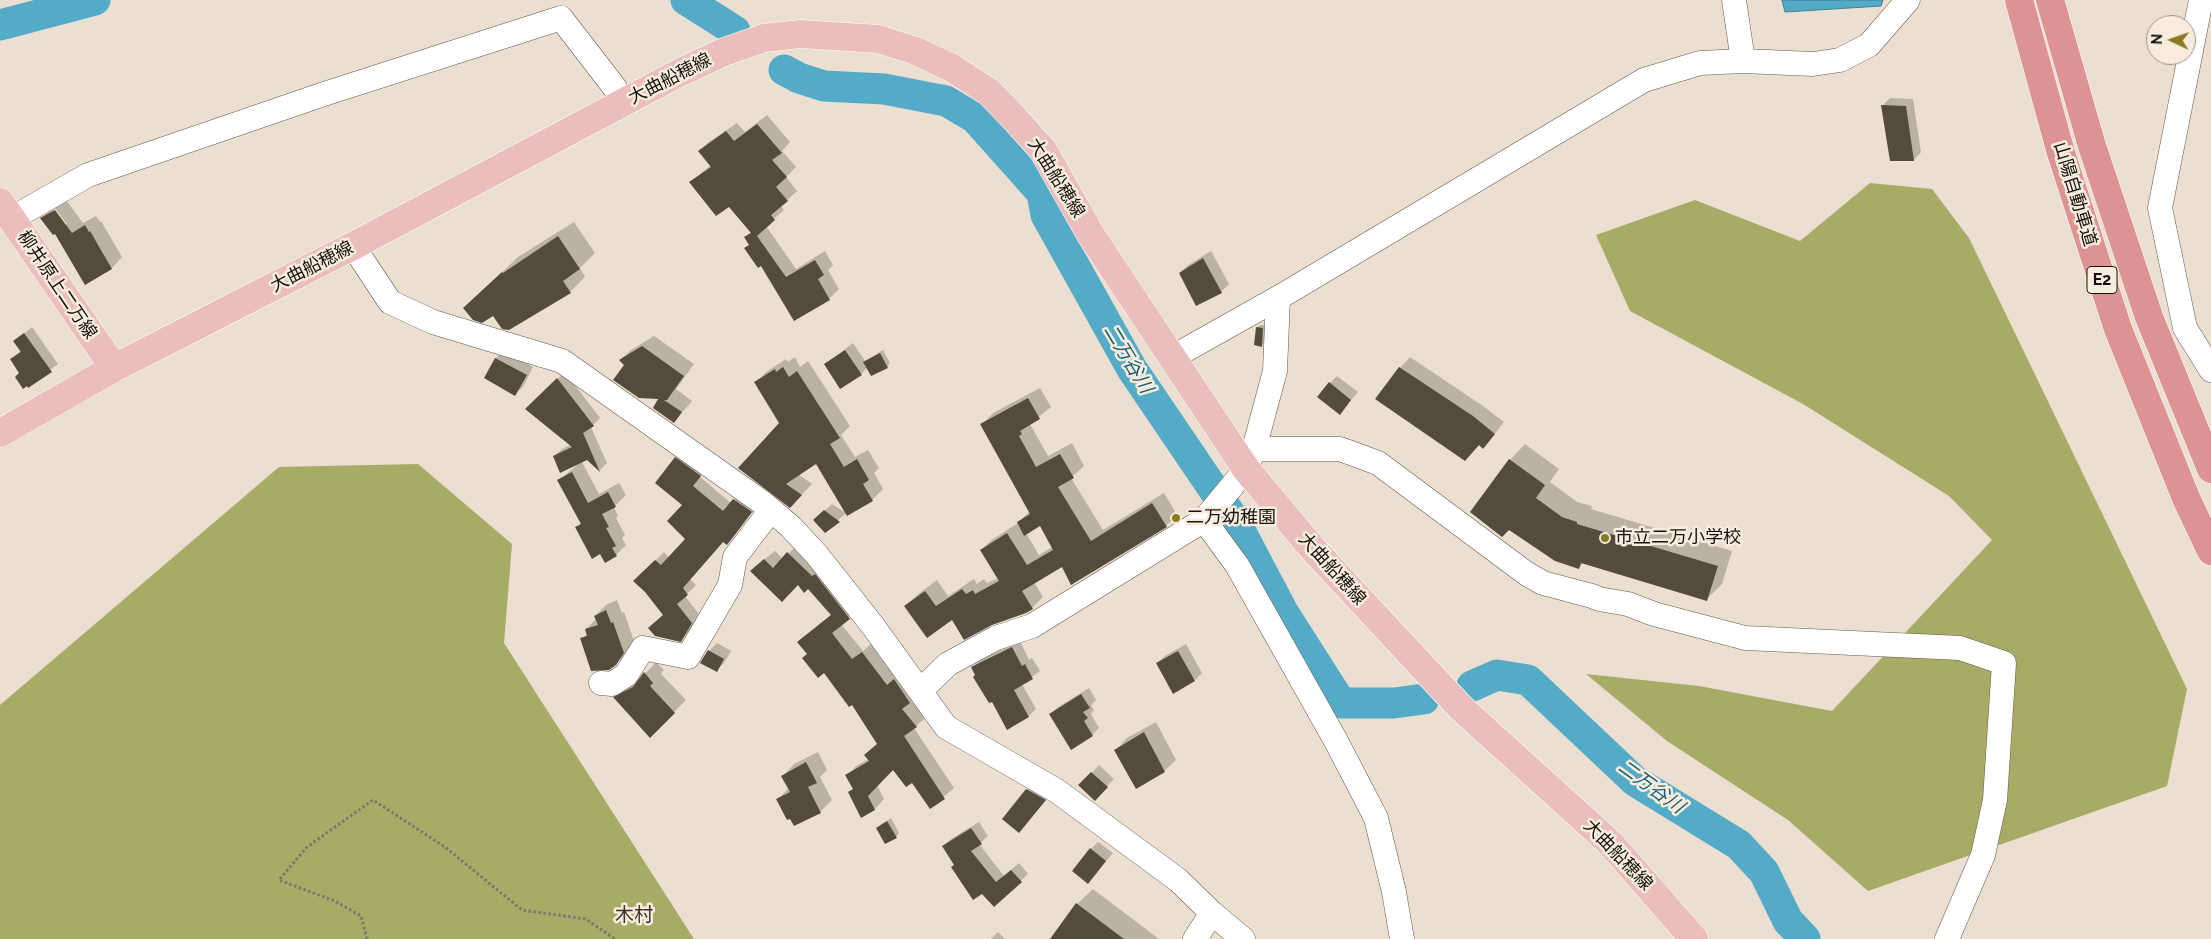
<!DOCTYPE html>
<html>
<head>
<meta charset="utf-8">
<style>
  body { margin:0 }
  #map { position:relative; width:2211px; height:939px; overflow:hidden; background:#eadfd0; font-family:Raleway,sans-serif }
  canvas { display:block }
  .north { position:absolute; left:2146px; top:15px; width:50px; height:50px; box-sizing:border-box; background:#f7ecdd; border:1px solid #9d958a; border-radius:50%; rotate:273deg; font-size:14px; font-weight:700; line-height:20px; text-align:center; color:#15120d }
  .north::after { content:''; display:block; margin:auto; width:18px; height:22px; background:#8b7a1f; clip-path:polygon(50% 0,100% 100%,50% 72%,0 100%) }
</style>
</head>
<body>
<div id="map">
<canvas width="2211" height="939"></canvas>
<div class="north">N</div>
</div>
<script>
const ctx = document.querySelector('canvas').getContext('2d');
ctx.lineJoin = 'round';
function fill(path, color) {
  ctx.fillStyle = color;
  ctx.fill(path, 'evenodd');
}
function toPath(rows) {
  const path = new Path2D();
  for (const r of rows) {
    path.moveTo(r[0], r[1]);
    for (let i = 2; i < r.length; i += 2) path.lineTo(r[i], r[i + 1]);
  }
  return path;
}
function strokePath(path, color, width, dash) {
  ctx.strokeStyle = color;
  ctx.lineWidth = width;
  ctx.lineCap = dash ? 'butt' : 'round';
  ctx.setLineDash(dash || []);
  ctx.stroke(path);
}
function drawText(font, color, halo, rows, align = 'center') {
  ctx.font = font + ' Raleway,"Noto Sans JP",sans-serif';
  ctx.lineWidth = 5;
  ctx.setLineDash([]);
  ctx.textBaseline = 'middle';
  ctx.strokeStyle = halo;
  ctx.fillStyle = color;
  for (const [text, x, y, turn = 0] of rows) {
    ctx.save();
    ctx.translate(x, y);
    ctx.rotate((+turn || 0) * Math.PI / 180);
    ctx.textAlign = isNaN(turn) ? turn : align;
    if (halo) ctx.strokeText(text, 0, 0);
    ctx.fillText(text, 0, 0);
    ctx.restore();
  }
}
fill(toPath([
  [1870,183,1932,189,1969,238,2187,689,2167,786,1868,891,1788,820,1667,741,1586,674,1699,686,1832,711,1992,540,1949,496,1803,404,1630,311,1596,235,1695,200,1800,241],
  [418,464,512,544,504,643,694,939,0,939,0,705,279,467]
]), '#a6ac66');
const water = toPath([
  [1782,0,1883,0,1881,6,1785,12,1782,0]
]);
fill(water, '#54abc7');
strokePath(water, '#417d8f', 1);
fill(toPath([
  [1890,98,1913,99,1921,152,1914,160,1882,106],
  [767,115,790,142,782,151,796,167,786,177,797,191,781,206,784,210,766,226,796,269,825,251,833,265,828,270,839,289,829,299,795,320,746,237,752,231,729,205,691,182,711,165,699,151,709,142,737,123,745,132],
  [66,200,83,223,96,216,100,222,101,221,122,257,112,268,85,283,55,232,42,218,52,208,65,226,67,224,54,207],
  [574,222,595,253,580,268,585,277,570,292,480,293,518,257],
  [1211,251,1229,284,1221,292,1180,273,1188,265],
  [1260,325,1266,325,1265,342,1262,345,1257,328],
  [32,327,58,364,28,386,12,359,21,350,15,341],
  [654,336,694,364,676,389,692,401,674,422,661,398,620,360,631,350],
  [853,343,865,361,883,350,890,363,887,367,867,368,861,374,826,364],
  [504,351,533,367,523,387,515,394,485,378,496,358],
  [795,357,800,367,808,361,850,426,841,435,855,457,868,450,879,468,874,473,883,489,872,500,817,462,798,474,812,484,790,507,740,468,780,424,756,383,766,372,786,359,788,362],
  [1410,357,1483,406,1504,422,1493,436,1480,444,1465,460,1400,368],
  [565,372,600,418,591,427,607,463,600,470,587,459,582,462,599,494,619,483,626,495,614,507,618,516,616,518,625,535,622,538,626,545,616,555,600,553,577,527,581,523,559,480,576,466,554,456,562,449,570,445,534,401],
  [1337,376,1358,392,1340,413,1330,383],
  [1040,388,1051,407,1030,424,1048,456,1072,443,1084,466,1071,478,1103,530,1164,493,1177,515,1166,526,1062,565,1034,582,1043,597,1032,608,952,618,906,606,917,595,937,580,948,596,974,579,977,584,984,579,987,583,998,578,981,550,993,539,1018,523,1030,511,982,425,993,413],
  [1041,524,1052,547,1039,555,1026,533],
  [1525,444,1559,469,1550,482,1577,502,1592,506,1591,509,1732,551,1722,584,1707,599,1584,562,1579,568,1509,528,1471,512,1510,460],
  [684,450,708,467,700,477,731,503,743,491,759,503,735,535,727,544,724,541,690,579,696,585,685,596,699,614,689,632,681,640,664,614,646,591,635,581,664,552,669,558,686,539,684,505,676,458],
  [832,504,846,513,825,532,822,513],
  [798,544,858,608,841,624,863,651,872,643,919,693,912,700,926,717,914,728,954,788,931,807,912,781,894,769,877,785,884,799,875,809,862,816,849,793,854,788,847,776,856,766,869,759,866,755,878,743,852,703,799,642,832,614,808,588,798,584,761,562,775,551,783,559],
  [617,600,622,613,624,612,634,641,627,653,615,664,582,639,588,633,586,629,596,619,595,616,606,605],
  [1020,641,1029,660,1032,658,1040,671,1022,684,1036,709,1029,716,973,667,980,660],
  [717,643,731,651,724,663,716,671,702,663,709,651],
  [1186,644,1202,673,1195,680,1157,664,1165,656],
  [656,662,664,670,661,674,686,700,650,736,614,697,626,686,641,678],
  [1089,688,1096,700,1091,705,1094,710,1091,714,1099,728,1092,735,1051,714,1058,707],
  [1156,722,1176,760,1164,771,1116,750,1127,738],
  [818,752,827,770,820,777,832,800,820,812,795,825,778,799,789,788,783,776,794,764],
  [1099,765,1114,779,1102,791,1080,785],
  [1034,782,1052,792,1019,831,1027,790],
  [891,818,899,833,896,837,877,828],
  [979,822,988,836,979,844,1004,876,1019,863,1028,874,994,905,955,864,944,846,951,839],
  [1098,842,1113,853,1088,882,1091,849],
  [1093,889,1159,939,1051,939,1077,904],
  [998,932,1005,939,991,939]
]), '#0003');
strokePath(toPath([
  [686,0,735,31],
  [0,25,95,0],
  [784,70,799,78,824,86,884,89,946,101,975,118,1042,193,1046,215,1132,369,1235,521,1283,612,1341,703,1394,703,1424,699],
  [1472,686,1497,675,1528,680,1635,781,1739,845,1764,872,1788,921,1805,939]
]), '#54abc7', 31);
fill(toPath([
  [1881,105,1906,106,1914,161,1890,161],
  [757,124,782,153,772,160,787,177,776,187,788,201,771,215,775,220,757,236,786,277,815,260,824,275,818,279,830,300,794,321,761,266,758,268,744,248,749,245,744,237,751,233,729,207,716,216,689,182,711,167,698,151,726,131,734,141],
  [55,210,72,233,85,225,89,232,90,231,112,269,85,285,55,234,53,235,40,218],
  [558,236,580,269,563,281,571,293,509,330,502,329,493,316,482,323,473,320,463,308,502,272,503,273],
  [1203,258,1222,293,1196,306,1179,273],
  [1256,327,1263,328,1262,347,1254,345],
  [24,333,52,372,28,388,27,386,23,389,15,377,19,373,10,359,21,352,13,341],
  [642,346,684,376,667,400,664,400,682,412,674,423,653,408,658,399,639,398,613,380,624,365,619,360],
  [845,350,862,375,840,389,824,364],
  [880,353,888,368,871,376,863,362],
  [495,358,527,375,515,396,484,378],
  [783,367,789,377,797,371,840,438,830,444,844,467,857,459,869,480,863,484,873,501,847,516,816,464,786,484,802,495,790,508,738,468,779,423,754,382,775,369,776,372],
  [1399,367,1473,416,1495,434,1483,449,1479,445,1465,461,1375,399],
  [557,378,594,426,583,433,600,472,587,460,560,473,553,456,572,447,525,409],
  [1329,382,1351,400,1340,415,1317,397],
  [1028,398,1040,419,1020,431,1022,434,1019,436,1036,467,1060,454,1074,478,1058,487,1091,541,1152,503,1167,527,1071,585,1062,567,1022,591,1033,609,1026,613,992,625,964,640,952,620,927,638,904,606,925,591,936,606,962,589,966,594,973,590,975,594,999,581,980,550,1007,533,1027,565,1053,550,1040,526,1024,536,1017,522,1030,514,980,424],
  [675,457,701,476,693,486,723,511,733,499,752,512,727,545,723,542,683,588,688,595,677,604,692,623,681,642,655,636,648,628,663,615,645,592,633,581,655,560,661,565,685,539,667,521,682,505,655,483],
  [1509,459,1545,485,1536,498,1562,517,1577,522,1577,524,1718,566,1707,601,1581,563,1579,569,1555,561,1509,530,1502,537,1470,512],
  [572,472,588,503,608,492,616,507,602,514,609,527,606,528,616,546,612,548,617,556,605,563,600,554,592,559,575,527,581,524,557,480],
  [824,510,840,522,825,533,813,520],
  [787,552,812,576,815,574,850,619,832,633,852,659,862,652,887,685,894,679,910,703,902,709,917,727,904,736,945,799,930,809,912,783,906,787,893,770,868,796,875,810,861,818,848,792,853,789,845,775,869,761,864,755,877,744,852,705,849,707,824,673,818,678,802,658,807,654,797,642,831,615,808,589,804,593,798,585,782,602,750,571,764,559,773,568],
  [606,610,611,623,613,622,624,653,616,665,609,670,591,671,580,638,587,636,585,629,598,625,594,616],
  [1012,647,1022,666,1025,664,1033,679,1014,690,1029,717,1007,730,992,702,989,703,973,677,975,675,971,667],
  [708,650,724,659,717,672,700,663],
  [1178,651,1195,681,1173,694,1156,663],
  [644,672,653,683,650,686,675,713,650,738,613,697,633,687],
  [1081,694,1090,708,1083,712,1088,718,1084,721,1093,736,1071,750,1049,714],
  [1144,732,1165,772,1136,789,1114,750],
  [806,762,817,783,808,787,821,813,794,826,790,819,787,820,776,799,790,792,781,776],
  [1091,772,1108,787,1095,801,1078,785],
  [1026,789,1046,800,1019,833,1002,819],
  [887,821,897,838,885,844,876,828],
  [971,828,982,844,971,851,996,882,1011,870,1022,882,994,907,982,894,973,900,951,867,954,865,942,846],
  [1090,848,1106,861,1088,884,1072,871],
  [1076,903,1124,939,1050,939]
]), '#544b3f');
const minor = toPath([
  [1734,0,1743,61],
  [2201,0,2160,208,2185,328,2211,370],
  [11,219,88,175,324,94,561,18,615,88],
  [353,246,390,302,433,322,562,361,763,503,791,527,817,555,873,626,946,727,1057,791,1178,880,1212,913,1243,939],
  [1173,357,1278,298,1644,80,1700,63,1743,61,1813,64,1840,60,1869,45,1908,0],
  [1254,449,1340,449,1378,463,1527,574,1543,583,1592,596,1599,599,1628,604,1654,614,1745,638,1960,648,2004,663,1995,800,1983,855,1947,939],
  [1204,520,1237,565,1336,741,1376,818,1394,892,1402,939],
  [601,683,612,684,626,675,643,648,688,657,730,585,735,557,771,510],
  [920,691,948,664,996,638,1032,626,1204,520,1246,469,1254,449,1275,371,1278,298],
  [1195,939,1212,913]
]);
const major = toPath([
  [0,202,114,368],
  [0,433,114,368,353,246,679,73,724,52,764,38,800,34,878,39,916,51,952,68,989,92,1016,120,1043,150,1091,235,1246,469,1313,549,1461,708,1610,843,1694,939]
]);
const highway = toPath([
  [2019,0,2061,153,2118,329,2186,498,2211,551],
  [2050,0,2092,146,2149,317,2211,469]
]);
strokePath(minor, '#62594c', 25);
strokePath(major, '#fff', 29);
strokePath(highway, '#fff', 29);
strokePath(toPath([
  [367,939,361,916,335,901,279,880,307,847,373,800,445,847,522,910,586,919,615,939]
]), '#7d766c', 3, [2.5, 2.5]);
strokePath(minor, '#fff', 24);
strokePath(major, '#ebbebe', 28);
strokePath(highway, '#dd9393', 28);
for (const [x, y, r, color] of [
  [1176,518,5,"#8b7a1f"],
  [1605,538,5,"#8b7a1f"]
]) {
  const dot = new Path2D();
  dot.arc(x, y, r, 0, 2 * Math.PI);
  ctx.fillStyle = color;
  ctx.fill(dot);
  strokePath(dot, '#f7ecdd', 2);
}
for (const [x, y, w] of [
  [2102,280,30]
]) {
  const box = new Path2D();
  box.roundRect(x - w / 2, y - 13.5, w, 27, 4);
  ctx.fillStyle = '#f7ecdd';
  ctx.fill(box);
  strokePath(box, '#15120d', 1);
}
drawText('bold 16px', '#15120d', null, [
  ["E2",2102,280]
]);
drawText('18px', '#15120d', '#f7ecdd', [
  ["大曲船穂線",670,79,-27],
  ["大曲船穂線",1056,178,58],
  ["山陽自動車道",2075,194,73],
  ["大曲船穂線",312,267,-27],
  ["柳井原上二万線",57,285,56],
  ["大曲船穂線",1332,569,48],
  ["大曲船穂線",1618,855,46]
]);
drawText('18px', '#15120d', '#f7ecdd', [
  ["二万幼稚園",1186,518],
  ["市立二万小学校",1615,538]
], 'left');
drawText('italic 19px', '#185e72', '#f7ecdd', [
  ["二万谷川",1128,359,59],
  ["二万谷川",1651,787,36]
]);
drawText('19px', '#3b3327', '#f7ecdd', [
  ["木村",634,915]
]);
</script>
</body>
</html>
